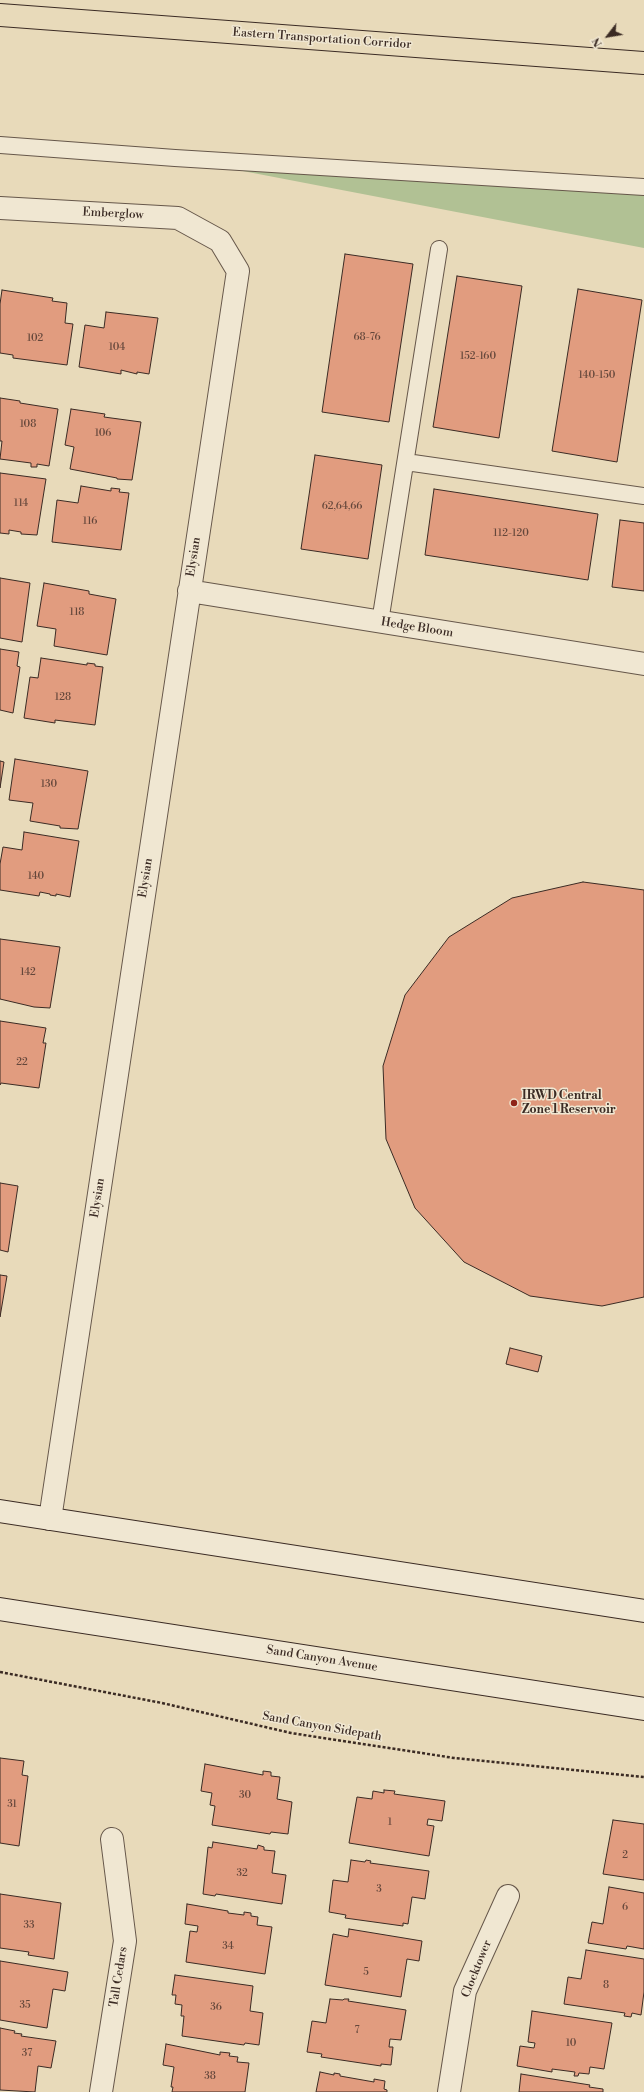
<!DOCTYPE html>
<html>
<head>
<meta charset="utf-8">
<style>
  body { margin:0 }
  #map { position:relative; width:644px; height:2092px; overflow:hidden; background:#e8daba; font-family:"Libre Bodoni",serif }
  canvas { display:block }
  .north { position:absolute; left:588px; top:16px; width:40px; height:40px; -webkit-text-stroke:3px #f0e7d2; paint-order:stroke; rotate:239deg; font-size:11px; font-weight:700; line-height:16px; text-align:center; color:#3b2b24 }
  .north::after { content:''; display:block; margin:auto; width:14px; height:18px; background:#3b2b24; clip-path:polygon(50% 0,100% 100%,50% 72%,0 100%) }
</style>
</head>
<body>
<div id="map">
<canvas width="644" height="2092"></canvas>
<div class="north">N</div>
</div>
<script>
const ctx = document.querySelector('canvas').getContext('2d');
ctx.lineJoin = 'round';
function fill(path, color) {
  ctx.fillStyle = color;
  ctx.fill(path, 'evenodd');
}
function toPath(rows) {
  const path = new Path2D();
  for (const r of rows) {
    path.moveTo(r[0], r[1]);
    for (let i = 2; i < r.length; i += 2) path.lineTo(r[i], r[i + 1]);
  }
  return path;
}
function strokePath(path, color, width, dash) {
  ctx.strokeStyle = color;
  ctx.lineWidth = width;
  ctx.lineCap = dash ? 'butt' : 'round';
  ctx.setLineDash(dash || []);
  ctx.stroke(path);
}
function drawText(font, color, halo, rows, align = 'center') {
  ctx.font = font + ' "Libre Bodoni",serif';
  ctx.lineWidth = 3;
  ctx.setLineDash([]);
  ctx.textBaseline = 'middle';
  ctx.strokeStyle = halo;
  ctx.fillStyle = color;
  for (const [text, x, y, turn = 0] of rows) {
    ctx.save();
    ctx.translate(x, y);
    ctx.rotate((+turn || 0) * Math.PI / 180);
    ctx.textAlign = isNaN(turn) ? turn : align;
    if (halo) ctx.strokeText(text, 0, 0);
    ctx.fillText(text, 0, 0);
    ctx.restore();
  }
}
fill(toPath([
  [175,158,644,192,644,248]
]), '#b1c194');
const building = toPath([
  [345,254,413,264,389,422,322,412,345,254],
  [457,276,522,286,499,438,433,427,457,276],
  [578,289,642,300,617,462,552,451,578,289],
  [2,290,53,298,52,301,67,303,65,323,73,324,67,365,13,358,13,355,0,353,0,304,2,290],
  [106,312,158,318,149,374,137,372,137,374,121,370,121,374,79,367,85,325,104,328,106,312],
  [0,398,20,401,20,403,58,409,49,466,37,464,37,467,31,467,31,463,0,459,2,441,0,441,0,398],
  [71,409,105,414,104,417,141,422,132,480,117,479,117,478,70,469,74,447,65,445,71,409],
  [315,455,382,465,368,559,301,549,315,455],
  [0,473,46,479,37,535,21,534,21,532,9,530,9,534,0,533,0,473],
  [81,486,111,491,111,488,120,489,119,492,129,493,121,550,52,542,57,500,78,503,81,486],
  [434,489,598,514,588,580,425,555,434,489],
  [620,520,644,523,644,591,612,587,620,520],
  [0,578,30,583,22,642,0,638,0,578],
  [44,583,89,591,89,594,116,599,107,655,54,646,56,629,37,626,44,583],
  [0,649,19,652,17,666,20,667,13,713,0,710,0,649],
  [41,658,87,665,87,663,95,664,95,666,103,667,95,725,55,720,55,723,24,718,30,677,38,678,41,658],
  [15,759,88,771,78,829,60,828,60,826,30,821,33,803,9,800,15,759],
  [0,761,4,762,0,788,0,761],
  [24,832,79,841,70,897,56,894,56,896,50,895,50,894,40,892,39,896,0,890,0,864,3,847,22,850,24,832],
  [583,882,644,890,644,1297,602,1306,530,1296,464,1262,415,1208,386,1139,383,1066,405,995,449,937,512,898,583,882],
  [0,939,60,947,50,1008,34,1007,0,999,0,939],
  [0,1021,46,1028,43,1043,46,1043,39,1088,1,1083,0,1085,0,1021],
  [0,1183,18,1186,8,1252,0,1250,0,1183],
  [0,1275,7,1276,0,1317,0,1275],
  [510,1348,542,1356,538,1372,506,1364,510,1348],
  [0,1758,24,1761,22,1775,28,1776,19,1846,0,1843,0,1758],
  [205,1764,263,1775,263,1771,271,1772,271,1776,280,1777,277,1799,292,1802,288,1834,271,1832,270,1834,212,1825,215,1806,210,1805,212,1793,201,1791,205,1764],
  [384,1790,395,1791,394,1794,445,1801,442,1821,428,1819,427,1825,434,1826,429,1856,349,1843,357,1797,372,1799,373,1791,384,1793,384,1790],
  [613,1820,644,1824,644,1880,603,1874,613,1820],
  [213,1842,257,1849,258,1845,264,1847,264,1850,275,1851,272,1873,286,1875,282,1904,216,1894,215,1896,203,1894,208,1847,212,1848,213,1842],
  [351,1860,365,1862,366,1860,371,1861,370,1863,429,1871,425,1899,412,1897,408,1924,403,1923,403,1926,345,1918,346,1915,329,1912,333,1880,348,1882,351,1860],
  [609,1887,644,1893,644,1949,627,1946,626,1949,588,1943,592,1922,603,1924,609,1887],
  [0,1894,61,1903,54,1959,28,1955,29,1952,0,1948,0,1894],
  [187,1904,228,1911,228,1913,244,1915,244,1912,251,1913,251,1916,258,1917,257,1925,272,1927,265,1974,186,1962,190,1931,197,1932,198,1926,185,1924,187,1904],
  [349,1929,422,1941,419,1961,407,1959,401,1997,325,1985,333,1934,348,1937,349,1929],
  [586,1950,644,1959,644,1992,641,2015,632,2013,631,2017,624,2016,625,2013,564,2004,568,1977,581,1979,586,1950],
  [0,1961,68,1972,65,1991,53,1989,47,2028,0,2020,0,1961],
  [175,1975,253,1986,250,2011,263,2013,259,2045,245,2043,244,2045,182,2036,184,2016,181,2016,182,2005,175,2004,176,1995,172,1995,175,1975],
  [330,1999,343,2000,344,1999,349,1999,348,2001,406,2010,401,2040,390,2039,389,2047,393,2047,391,2065,381,2064,381,2066,321,2057,322,2054,307,2052,312,2021,326,2023,330,1999],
  [532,2011,612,2023,604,2069,590,2067,589,2074,579,2073,578,2076,574,2076,575,2072,552,2069,552,2072,517,2066,520,2046,534,2048,535,2043,528,2042,532,2011],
  [0,2028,15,2031,14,2033,22,2034,21,2036,56,2041,51,2068,38,2066,35,2092,0,2090,0,2028],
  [166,2044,220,2055,220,2052,230,2053,229,2056,238,2057,237,2062,249,2063,245,2092,172,2092,173,2087,171,2087,174,2067,163,2065,166,2044],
  [320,2072,334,2075,334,2073,340,2074,340,2076,374,2082,374,2079,385,2081,384,2089,387,2090,387,2092,316,2092,320,2072],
  [521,2074,590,2085,589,2087,603,2089,603,2092,519,2092,521,2074]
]);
fill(building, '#e19c7f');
strokePath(building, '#3b2b24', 1);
const lane = toPath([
  [0,145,175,158,644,187],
  [406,462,644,496],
  [380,622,439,249]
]);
const street = toPath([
  [0,208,178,218,220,241,238,271,50,1519],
  [189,591,644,664],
  [101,2092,125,1941,112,1839],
  [449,2092,465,1991,508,1896]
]);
const secondary = toPath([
  [0,1511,644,1611],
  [0,1609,644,1709]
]);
const highway = toPath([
  [0,15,644,63]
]);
strokePath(lane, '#66574a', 18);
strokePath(street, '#66574a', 24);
strokePath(secondary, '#3b2b24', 24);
strokePath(highway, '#3b2b24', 24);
strokePath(toPath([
  [0,1672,162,1703,291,1733,454,1758,644,1777]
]), '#3b2b24', 2.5, [3, 2]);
strokePath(lane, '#f0e7d2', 16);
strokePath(street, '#f0e7d2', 22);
strokePath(secondary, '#f0e7d2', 22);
strokePath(highway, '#e8daba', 22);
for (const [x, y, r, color] of [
  [514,1103,4,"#8f2418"]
]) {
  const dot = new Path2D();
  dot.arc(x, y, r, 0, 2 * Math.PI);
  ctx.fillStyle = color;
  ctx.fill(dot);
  strokePath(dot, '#f0e7d2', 1.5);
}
drawText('10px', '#64473b', null, [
  ["68-76",367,338],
  ["102",35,339],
  ["104",117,348],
  ["152-160",478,357],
  ["140-150",597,376],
  ["108",28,425],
  ["106",103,434],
  ["114",21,504],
  ["62,64,66",342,507],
  ["116",90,522],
  ["112-120",511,534],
  ["118",77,613],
  ["128",63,698],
  ["130",49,785],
  ["140",36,877],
  ["142",28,973],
  ["22",22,1063],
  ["30",245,1796],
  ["31",12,1805],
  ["1",390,1823],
  ["2",625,1856],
  ["32",242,1874],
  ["3",379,1890],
  ["6",625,1908],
  ["33",29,1926],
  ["34",228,1947],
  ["5",366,1973],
  ["8",606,1986],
  ["35",25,2006],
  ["36",216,2008],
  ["7",357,2031],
  ["10",571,2044],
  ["37",27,2054],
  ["38",210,2077]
]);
drawText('12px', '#3b2b24', '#f0e7d2', [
  ["Eastern Transportation Corridor",322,39,4],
  ["Emberglow",113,214,3],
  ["Elysian",194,557,-81],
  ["Hedge Bloom",417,628,9],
  ["Elysian",146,878,-81],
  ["Elysian",98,1198,-81],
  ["Sand Canyon Avenue",322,1659,9],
  ["Sand Canyon Sidepath",322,1727,10],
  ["Clocktower",477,1969,-68],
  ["Tall Cedars",119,1977,-81]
]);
drawText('bold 12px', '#3b2b24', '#f0e7d2', [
  ["IRWD Central",522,1096],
  ["Zone 1 Reservoir",522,1110]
], 'left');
</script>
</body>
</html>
